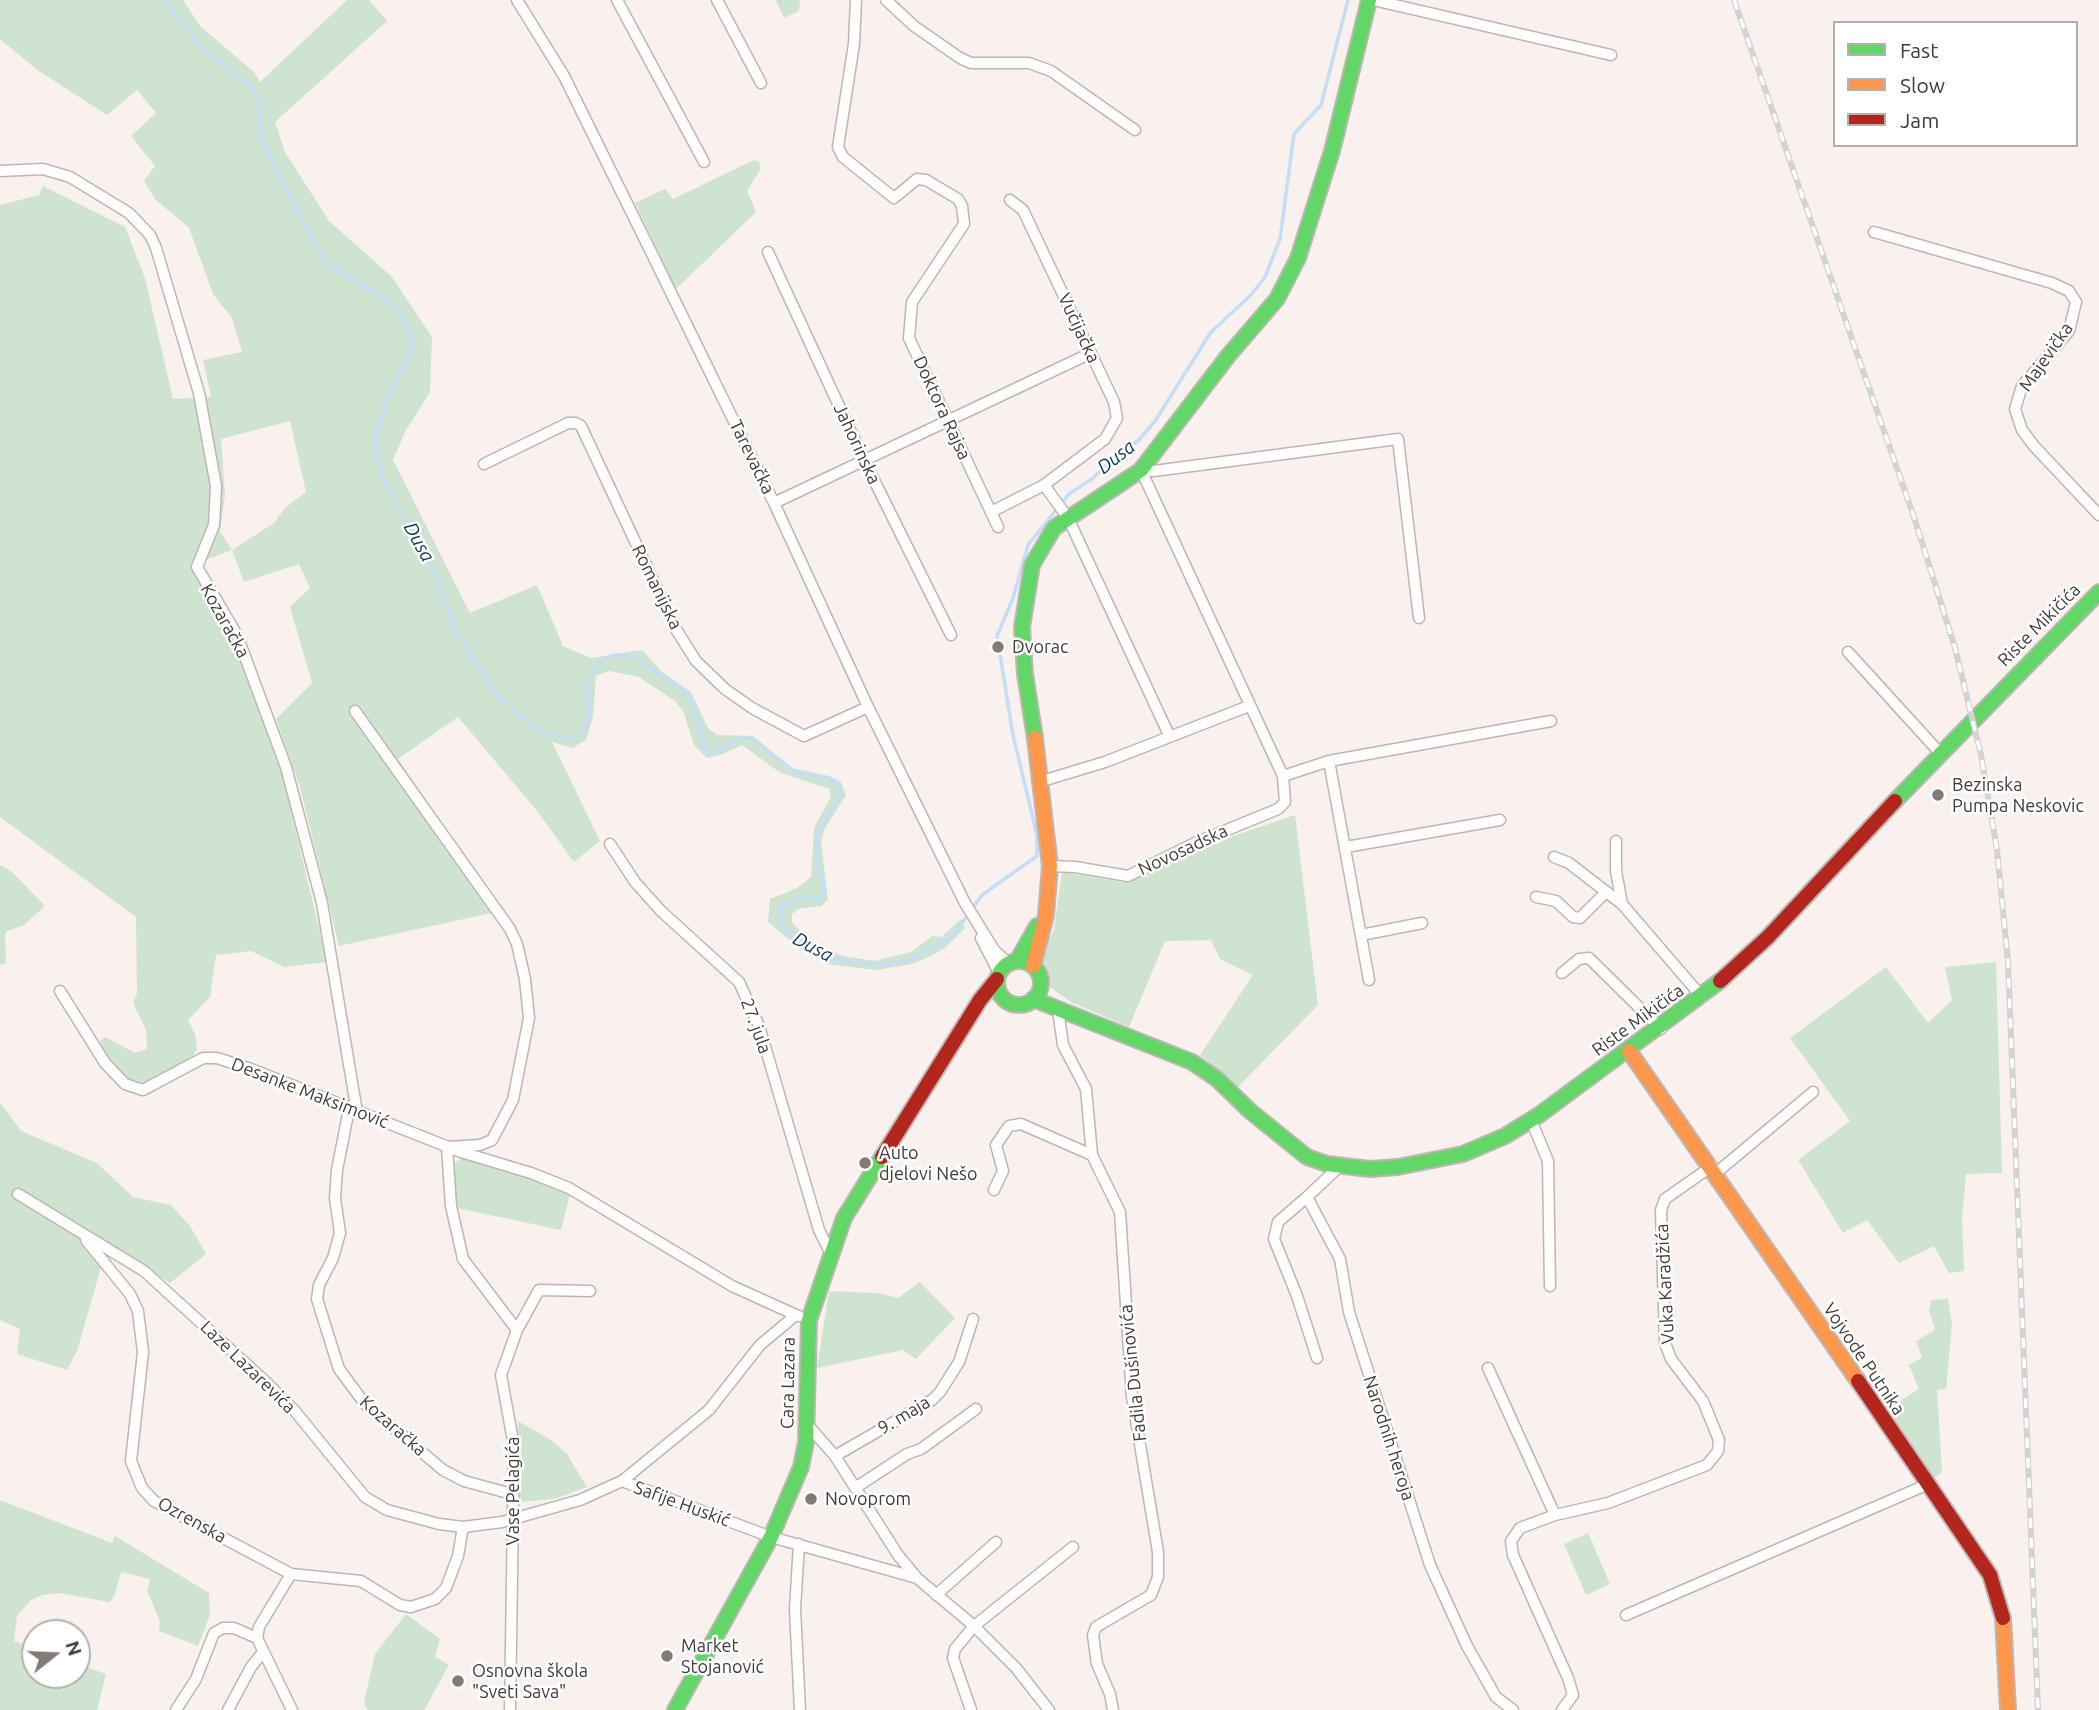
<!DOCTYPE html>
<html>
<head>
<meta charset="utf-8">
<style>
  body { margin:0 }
  #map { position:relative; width:2099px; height:1710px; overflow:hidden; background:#f8f1ee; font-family:Ubuntu,sans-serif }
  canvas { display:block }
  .legend { position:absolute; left:1833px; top:21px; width:245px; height:126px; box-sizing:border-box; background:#fff; border:2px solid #b3b0af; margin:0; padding:9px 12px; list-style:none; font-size:21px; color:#423a36 }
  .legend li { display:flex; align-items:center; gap:14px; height:35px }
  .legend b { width:35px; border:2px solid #b3b0af }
  .north { position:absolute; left:21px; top:1619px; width:70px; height:70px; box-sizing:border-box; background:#fff; border:2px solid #b3b0af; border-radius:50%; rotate:72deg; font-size:19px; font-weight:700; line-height:28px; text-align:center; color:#423a36 }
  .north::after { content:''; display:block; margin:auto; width:24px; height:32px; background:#827a76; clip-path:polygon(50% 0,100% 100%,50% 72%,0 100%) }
</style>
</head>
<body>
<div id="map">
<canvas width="2099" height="1710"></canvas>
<ul class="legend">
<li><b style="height:9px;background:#63d668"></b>Fast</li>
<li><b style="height:9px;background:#ff974d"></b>Slow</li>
<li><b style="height:9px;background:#b3261e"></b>Jam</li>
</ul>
<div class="north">N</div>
</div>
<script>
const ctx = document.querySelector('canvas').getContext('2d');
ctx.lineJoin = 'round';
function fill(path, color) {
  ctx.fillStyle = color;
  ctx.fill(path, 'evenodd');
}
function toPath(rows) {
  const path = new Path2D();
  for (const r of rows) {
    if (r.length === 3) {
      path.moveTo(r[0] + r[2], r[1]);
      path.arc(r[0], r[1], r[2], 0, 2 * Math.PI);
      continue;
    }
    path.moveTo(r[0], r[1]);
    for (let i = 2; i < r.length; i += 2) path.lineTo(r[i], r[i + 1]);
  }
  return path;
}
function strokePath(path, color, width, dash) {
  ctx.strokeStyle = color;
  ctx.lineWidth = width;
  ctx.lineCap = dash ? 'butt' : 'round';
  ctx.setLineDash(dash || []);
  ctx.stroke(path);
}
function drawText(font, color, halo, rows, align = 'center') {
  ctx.font = font + ' Ubuntu,sans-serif';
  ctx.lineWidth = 5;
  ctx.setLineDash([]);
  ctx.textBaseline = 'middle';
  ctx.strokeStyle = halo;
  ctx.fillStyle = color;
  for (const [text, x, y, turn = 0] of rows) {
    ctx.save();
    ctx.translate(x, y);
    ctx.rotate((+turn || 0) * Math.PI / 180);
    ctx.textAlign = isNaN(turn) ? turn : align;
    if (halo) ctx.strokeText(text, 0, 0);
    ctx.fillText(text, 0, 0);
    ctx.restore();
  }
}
fill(toPath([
  [0,0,183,0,201,27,255,73,260,82,347,0,369,0,387,21,275,122,285,152,329,221,392,277,432,337,430,392,405,432,393,460,470,613,537,585,563,646,591,658,642,650,662,672,691,692,708,728,717,735,753,736,792,768,829,776,841,782,846,795,825,828,821,841,828,900,821,906,798,909,792,914,792,922,809,941,842,956,875,961,911,952,932,936,941,937,961,919,965,928,945,948,929,957,912,964,876,970,826,964,799,948,768,922,770,899,797,888,811,877,814,828,831,797,829,789,779,772,742,745,723,754,707,758,694,745,684,713,675,701,639,677,609,671,596,676,593,717,586,740,572,748,552,742,600,841,574,862,538,812,458,717,398,759,501,911,339,946,300,787,276,719,312,683,290,607,310,588,299,564,244,582,232,550,190,566,227,618,281,769,327,962,284,967,251,951,216,955,210,997,188,1020,195,1034,197,1049,193,1056,157,1080,143,1084,126,1080,97,1044,105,1037,135,1053,147,1049,146,1030,133,1003,137,993,136,917,0,817,0,205,39,195,43,186,125,227,145,278,173,399,211,397,203,360,242,352,232,318,213,294,189,228,155,199,144,181,155,166,131,136,156,113,137,90,107,115,36,69,0,39],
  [290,421,306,492,285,508,274,523,232,550,220,531,225,495,221,439],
  [776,0,800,0,799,11,784,18],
  [754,160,759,162,761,169,747,190,756,212,676,289,635,203,665,189,673,199],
  [1295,815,1318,1005,1238,1087,1200,1055,1253,975,1220,959,1211,940,1165,941,1129,1027,1071,1002,1050,987,1039,961,1054,929,1062,872,1121,882,1233,836],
  [0,865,12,872,45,906,24,925,5,932,6,963,0,965],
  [1996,962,2002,1173,1966,1174,1962,1220,1964,1271,1949,1273,1934,1246,1899,1263,1867,1220,1843,1233,1798,1160,1850,1121,1790,1038,1886,967,1928,1023,1952,1000,1945,967],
  [0,1102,21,1131,97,1163,133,1197,171,1205,190,1226,206,1254,170,1283,108,1243,77,1351,67,1370,17,1354,20,1329,0,1320],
  [462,1158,537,1180,570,1194,561,1230,457,1208,454,1163],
  [920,1282,955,1318,916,1359,903,1350,817,1368,829,1291,877,1293,898,1298],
  [1948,1299,1952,1324,1946,1389,1937,1390,1942,1472,1934,1478,1888,1408,1919,1389,1909,1365,1922,1358,1916,1341,1935,1330,1929,1310,1932,1300],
  [518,1421,551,1440,567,1454,587,1487,555,1499,520,1502,516,1494],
  [0,1500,112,1543,115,1536,209,1593,210,1615,198,1646,159,1631,160,1621,147,1591,150,1579,121,1572,114,1597,109,1602,59,1593,43,1595,31,1600,17,1616,14,1641,35,1649,35,1675,77,1675,77,1664,106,1674,97,1710,0,1710],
  [1588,1533,1610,1584,1586,1595,1564,1544],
  [406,1614,440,1639,435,1657,449,1665,424,1710,368,1710,364,1702,375,1654]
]), '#cee4d0');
strokePath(toPath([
  [164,0,199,45,254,90,259,104,261,135,273,164,326,262,395,306,410,333,412,348,384,408,375,441,382,476,436,574,454,628,495,692,535,729,566,739,583,734,588,718,587,683,597,663,613,655,633,656,683,690,695,709,704,748,710,754,741,738,753,739,796,773,828,778,837,783,839,791,836,802,817,835,816,856,825,893,818,899,799,899,781,906,780,920,786,932,831,959,876,965,907,961,953,936,982,895,1037,856,1037,835,1013,735,997,636,1013,598,1028,545,1069,494,1092,479,1116,456,1139,440,1155,421,1211,332,1251,295,1265,277,1280,239,1294,134,1321,105,1348,0]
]), '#c6ddf6', 3.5);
const street = toPath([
  [517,0,564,76,653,256,774,503,868,707,965,903,994,950,1009,964],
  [617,0,704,162],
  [717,0,761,83],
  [856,0,854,44,838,147,843,157,894,198,917,179,926,180,958,199,962,206,964,224,912,302,909,338,998,527],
  [886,0,914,26,960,58,971,63,1029,63,1051,71,1135,130],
  [1373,0,1611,55],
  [0,171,43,169,70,177,129,213,150,235,156,248,199,393,216,486,214,525,197,567,237,635,286,767,322,903,357,1112],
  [1874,232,2052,283,2069,291,2076,302,2069,331,2022,386,2015,409,2022,430,2034,446,2099,515],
  [768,252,864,460,951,635],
  [484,464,568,423,576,423,581,426,677,631,696,661,725,689,752,708,804,736,868,707],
  [1044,485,1068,518,1169,735],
  [774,503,1091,353],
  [991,512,1044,485,1105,439,1117,418,1114,402,1023,210,1010,200],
  [1848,652,1940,753],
  [355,711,510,929,517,944,525,979,529,1018,513,1100,492,1140,480,1145,447,1147,451,1206,463,1259,517,1330],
  [1329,761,1369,980],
  [1283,776,1329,761,1551,721],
  [1042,781,1105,762,1249,706],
  [1616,841,1616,871,1622,904],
  [610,844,635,882,661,911,739,982,759,1026,819,1230,830,1252],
  [1346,847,1500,820],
  [1554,857,1569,863,1622,904,1702,997],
  [1050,866,1075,867,1128,876,1195,843,1278,809,1285,802,1283,776,1141,470,1154,471,1398,439,1419,618],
  [1536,897,1556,901,1573,917,1580,918,1606,892],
  [1361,935,1422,923],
  [981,938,999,973],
  [1562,973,1579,959,1589,958,1661,1029],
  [60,991,105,1063,125,1084,143,1090,203,1058,217,1058,251,1069,461,1152,531,1173,569,1188,732,1286,796,1315],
  [1058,1010,1063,1045,1086,1089,1092,1155,1120,1212,1132,1397,1158,1552,1158,1577,1151,1595,1096,1627,1093,1635,1097,1664,1110,1694,1113,1710],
  [349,1109,337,1170,335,1198,340,1233,333,1258,319,1285,317,1299,339,1369,365,1404,443,1470,464,1481,512,1494],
  [1531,1120,1548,1161,1550,1286],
  [1340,1166,1307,1197,1340,1259,1349,1312,1430,1565,1467,1646,1496,1697,1513,1710],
  [1716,1173,1813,1092],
  [994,1190,1003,1171,996,1145,1009,1126,1021,1124,1092,1155],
  [18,1194,144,1271,265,1381,294,1410,365,1497,387,1510,439,1524,463,1527,502,1522,580,1500,622,1481,771,1537,917,1578],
  [1307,1197,1278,1222,1274,1239,1297,1296,1317,1358],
  [86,1240,130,1294,138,1311,143,1352,131,1461,142,1488,154,1501,291,1574,361,1581,400,1605,411,1607,435,1599,446,1588,458,1556,463,1527],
  [1488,1368,1555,1515,1608,1503,1707,1465,1718,1451,1719,1440,1703,1401,1671,1359,1665,1343,1661,1210,1665,1199,1712,1166],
  [807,1424,835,1456,898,1555,917,1578,974,1626,1016,1668,1049,1710],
  [835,1456,932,1400,940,1392,959,1362,973,1319],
  [622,1481,709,1410,760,1345,796,1315,799,1316],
  [855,1488,907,1454,921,1449,976,1409],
  [1555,1515,1520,1528,1511,1541,1513,1555,1568,1678,1573,1695,1562,1710],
  [799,1544,795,1609,800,1710],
  [291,1574,259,1627,257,1638,292,1710],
  [936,1595,996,1542],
  [1626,1615,1926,1485],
  [176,1710,196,1679,214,1633,223,1628,234,1628,257,1638],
  [228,1710,251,1667,263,1652],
  [510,1710,514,1446,501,1375,517,1330,539,1290,590,1291],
  [971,1710,953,1658,955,1649,974,1626,1073,1547]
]);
const fast = toPath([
  [1035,738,1025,674,1022,627,1032,565,1054,528,1141,470,1228,356,1277,299,1298,258,1332,151,1369,0],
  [1895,801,2099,592],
  [1017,961,1037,926],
  [1019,983,22],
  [1033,999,1192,1062,1217,1079,1250,1111,1307,1157,1327,1164,1370,1169,1398,1167,1463,1154,1505,1136,1539,1115,1720,981],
  [675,1710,771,1537,801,1467,806,1442,809,1320,844,1218,882,1157]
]);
const slow = toPath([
  [1033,966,1046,915,1050,866,1035,738],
  [1629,1051,1858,1381],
  [2003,1618,2008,1710]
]);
const jam = toPath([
  [1720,981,1768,937,1895,801],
  [882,1157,980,1000,997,979],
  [1858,1381,1990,1575,2003,1618]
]);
strokePath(street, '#bdb6b3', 13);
strokePath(fast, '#bdb6b3', 18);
strokePath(slow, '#bdb6b3', 18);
strokePath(jam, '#bdb6b3', 18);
strokePath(street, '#fefdfc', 10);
strokePath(fast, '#63d668', 14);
strokePath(slow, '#ff974d', 14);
strokePath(jam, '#b3261e', 14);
const rail = toPath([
  [1734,0,1914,517,1955,648,1981,755,1997,850,2008,962,2038,1710]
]);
strokePath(rail, '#d4d2d2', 6);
strokePath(rail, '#fff', 3.5, [10]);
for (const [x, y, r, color] of [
  [998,647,7,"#827a76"],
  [1938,795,7,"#827a76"],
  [865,1163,7,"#827a76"],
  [811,1499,7,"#827a76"],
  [667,1656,7,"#827a76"],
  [458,1681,7,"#827a76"]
]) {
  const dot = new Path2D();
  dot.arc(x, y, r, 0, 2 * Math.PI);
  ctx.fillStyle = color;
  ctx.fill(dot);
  strokePath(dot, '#fff', 2.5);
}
drawText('18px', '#423a36', '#fff', [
  ["Vučijačka",1079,328,65],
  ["Majevička",2046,357,-55],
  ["Doktora Rajsa",942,408,65],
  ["Jahorinska",857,444,65],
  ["Tarevačka",752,457,64],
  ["Romanijska",657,587,64],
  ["Kozaračka",225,621,61],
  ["Riste Mikičića",2039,625,-45],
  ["Novosadska",1183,850,-25],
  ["Riste Mikičića",1638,1020,-36],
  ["27. jula",756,1026,70],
  ["Desanke Maksimović",310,1093,21],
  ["Vuka Karadžića",1665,1284,-93],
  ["Vojvode Putnika",1864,1359,56],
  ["Laze Lazarevića",248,1367,44],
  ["Fadila Dušinovića",1133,1373,-96],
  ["Cara Lazara",788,1383,-89],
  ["9. maja",904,1415,-31],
  ["Kozaračka",393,1426,41],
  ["Narodnih heroja",1389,1438,72],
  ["Vase Pelagića",513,1491,-90],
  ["Safije Huskić",682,1504,20],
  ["Ozrenska",192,1520,29]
]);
drawText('18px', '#423a36', '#fff', [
  ["Dvorac",1012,647],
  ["Bezinska",1952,785],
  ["Pumpa Neskovic",1952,806],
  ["Auto",879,1153],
  ["djelovi Nešo",879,1174],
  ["Novoprom",825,1499],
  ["Market",681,1646],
  ["Stojanović",681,1667],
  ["Osnovna škola",472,1671],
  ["\"Sveti Sava\"",472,1692]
], 'left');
drawText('italic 19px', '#08355c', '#fff', [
  ["Dusa",1116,457,-38],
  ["Dusa",419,542,61],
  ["Dusa",813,947,28]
]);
</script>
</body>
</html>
